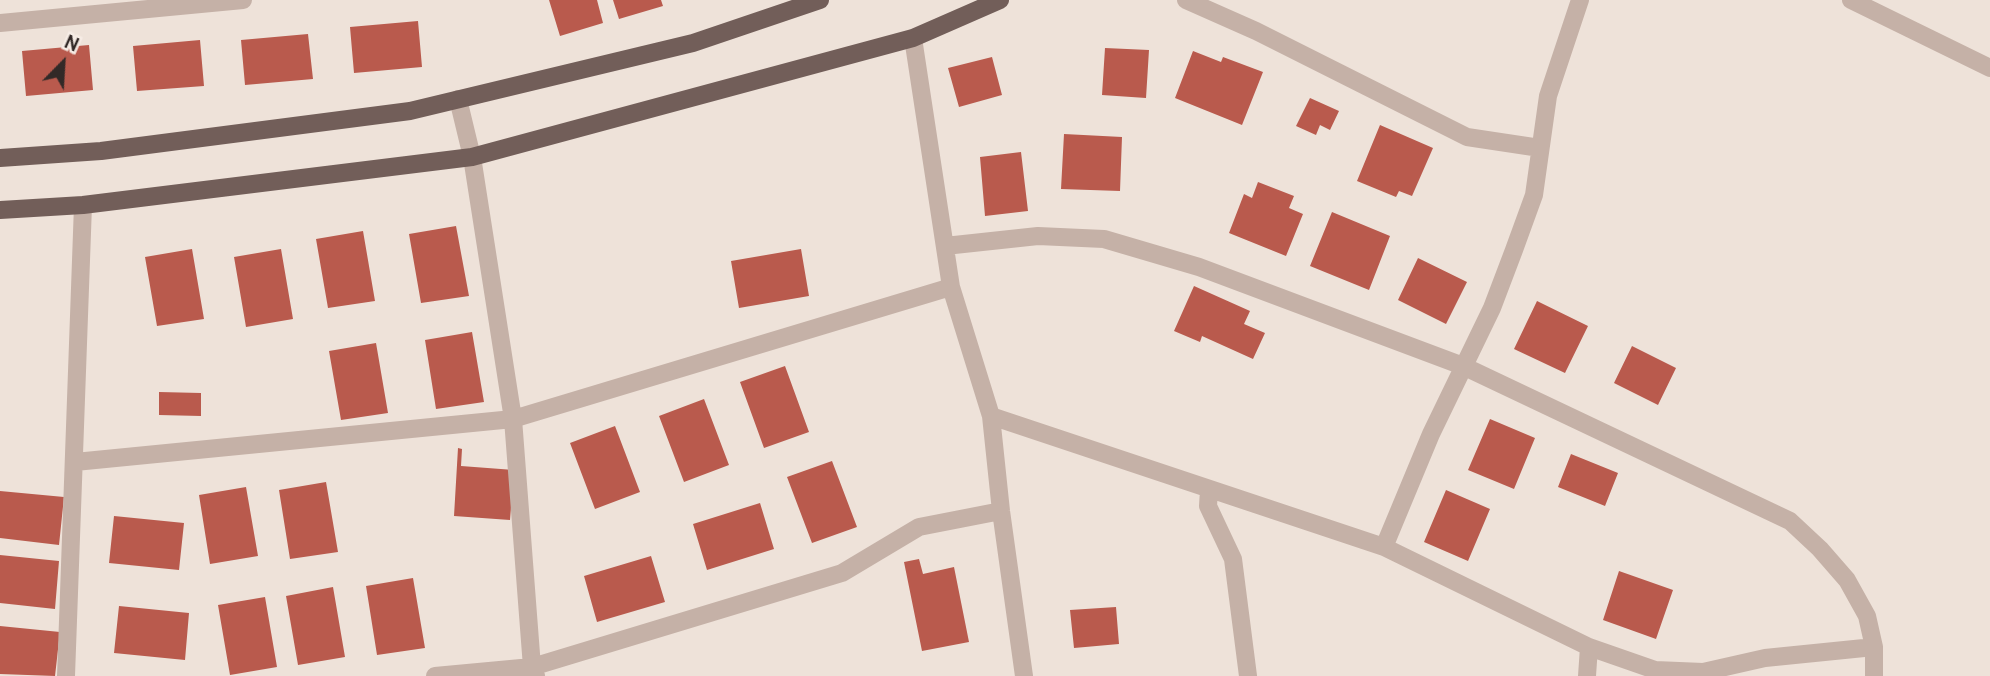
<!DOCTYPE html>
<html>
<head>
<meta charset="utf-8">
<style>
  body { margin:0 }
  #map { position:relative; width:1990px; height:676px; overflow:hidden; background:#eee2d9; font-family:Cabin,sans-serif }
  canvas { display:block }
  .north { position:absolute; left:28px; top:28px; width:70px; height:70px; -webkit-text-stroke:5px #f6ece5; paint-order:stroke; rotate:24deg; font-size:19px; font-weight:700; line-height:28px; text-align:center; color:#322927 }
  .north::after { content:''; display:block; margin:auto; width:24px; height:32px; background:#322927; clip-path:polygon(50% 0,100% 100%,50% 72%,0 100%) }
</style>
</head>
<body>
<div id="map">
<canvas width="1990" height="676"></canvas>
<div class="north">N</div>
</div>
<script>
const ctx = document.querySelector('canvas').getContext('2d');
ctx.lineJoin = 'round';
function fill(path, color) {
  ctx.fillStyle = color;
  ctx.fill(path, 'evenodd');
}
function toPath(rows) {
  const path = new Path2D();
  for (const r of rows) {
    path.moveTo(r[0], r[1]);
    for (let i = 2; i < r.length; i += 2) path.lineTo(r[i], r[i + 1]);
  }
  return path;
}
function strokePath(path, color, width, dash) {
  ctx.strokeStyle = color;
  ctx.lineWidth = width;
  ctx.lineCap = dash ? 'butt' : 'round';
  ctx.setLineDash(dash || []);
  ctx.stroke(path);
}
fill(toPath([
  [549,0,597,0,603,23,560,36],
  [613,0,661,0,663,6,619,19],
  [418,21,422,67,354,73,350,27],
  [308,34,313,79,245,85,241,40],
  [200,40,204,86,137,91,133,46],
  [89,45,93,90,26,96,22,51],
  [1105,48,1149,50,1146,98,1102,95],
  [1193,51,1221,62,1223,57,1263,72,1242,125,1175,98],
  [992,57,1002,95,959,107,948,68],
  [1310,98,1339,111,1330,130,1320,125,1316,135,1296,126],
  [1380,125,1433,148,1412,196,1399,191,1396,197,1357,181],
  [1064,134,1122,137,1120,191,1061,189],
  [1021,152,1028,211,985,216,980,157],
  [1258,182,1294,196,1289,208,1303,214,1286,256,1229,233,1244,194,1252,198],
  [1332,212,1390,236,1369,290,1310,266],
  [456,226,469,296,421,303,409,234],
  [363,231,375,301,328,308,316,239],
  [192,249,204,319,157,326,145,257],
  [281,249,293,319,246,327,234,257],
  [801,249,809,296,739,308,731,261],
  [1418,258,1467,282,1446,324,1398,300],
  [1194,286,1250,311,1244,324,1265,333,1253,359,1202,336,1200,342,1174,331],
  [1537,301,1588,326,1565,373,1514,349],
  [472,332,484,402,436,409,425,340],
  [376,343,388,413,341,420,329,351],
  [1632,346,1676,368,1658,405,1614,383],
  [785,366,809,432,764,448,740,382],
  [159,392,201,393,201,416,159,415],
  [704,399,729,465,684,482,659,416],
  [1490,419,1535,438,1514,489,1468,470],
  [615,426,640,492,595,509,570,443],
  [458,448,462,449,461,466,514,470,510,520,454,516],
  [1571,454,1618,473,1605,506,1558,487],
  [832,461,857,527,812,543,787,477],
  [326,482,338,552,290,559,279,490],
  [246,487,258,556,210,564,199,495],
  [1446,490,1490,509,1468,561,1424,542],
  [0,491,64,497,59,545,0,538],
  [760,503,774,549,707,570,693,524],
  [114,516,184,523,179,570,109,563],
  [0,555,59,561,55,609,0,603],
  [651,556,665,602,597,622,584,576],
  [919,559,923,574,954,567,969,642,922,651,904,562],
  [1619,571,1673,590,1656,639,1603,620],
  [413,578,425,648,377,655,366,586],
  [333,587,345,657,298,665,286,596],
  [265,597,277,667,230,675,218,605],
  [119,606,189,613,185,660,114,653],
  [1116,607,1119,644,1074,648,1070,610],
  [0,626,60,632,55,676,0,674]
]), '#b95a4d');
strokePath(toPath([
  [1186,0,1256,31,1467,137,1540,148],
  [1851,0,1990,68],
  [0,23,243,0],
  [913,38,951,287,991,416,1001,511,1024,676],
  [458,99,472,157,513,419,532,667,536,676],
  [945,246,1038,236,1104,239,1199,267,1463,366,1790,521,1820,549,1847,580,1867,616,1874,647,1874,676],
  [991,416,1384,547,1589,647,1655,670,1703,672,1765,658,1874,647],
  [75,462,513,419,951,287],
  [1209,490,1208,506,1233,559,1248,676],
  [1384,547,1431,434,1492,308,1514,250,1534,195,1548,96,1580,0],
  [66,676,83,205],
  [435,676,532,667,842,573,919,527,1001,511],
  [1587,676,1589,647]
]), '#c5b1a7', 18);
strokePath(toPath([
  [0,158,101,151,410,111,693,43,820,0],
  [0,210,83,205,472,157,913,38,1000,0]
]), '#725e59', 18);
</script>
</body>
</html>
